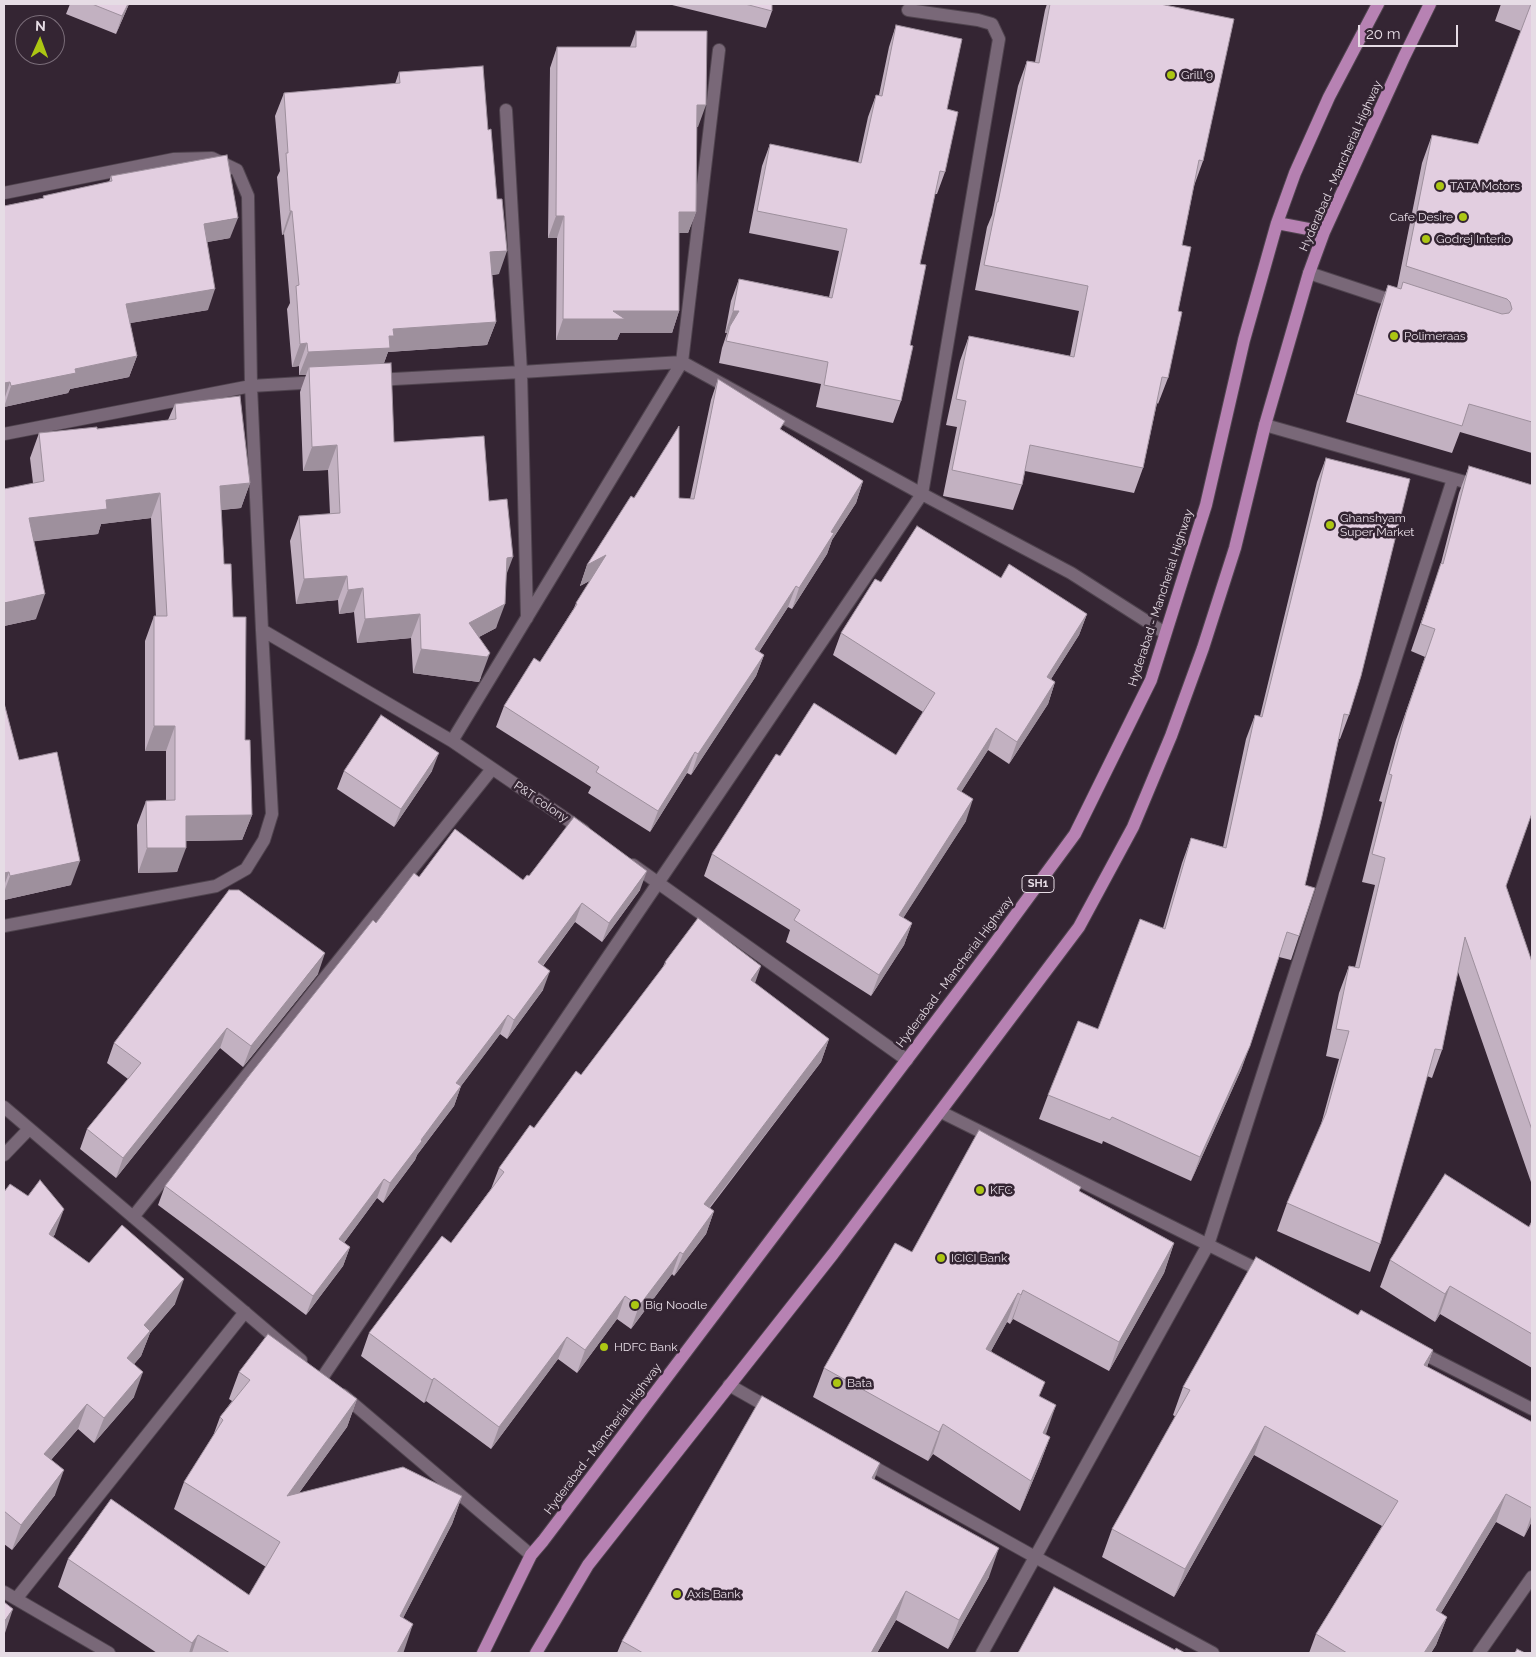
<!DOCTYPE html>
<html>
<head>
<meta charset="utf-8">
<style>
  body { margin:0 }
  #map { position:relative; width:1536px; height:1657px; overflow:hidden; background:#342533; font-family:Raleway,sans-serif }
  canvas { display:block }
  .frame { position:absolute; inset:0; border:5px solid #e6dce5; pointer-events:none }
  .north { position:absolute; left:15px; top:15px; width:50px; height:50px; box-sizing:border-box; background:#342533; border:1px solid #7b6e7a; border-radius:50%; rotate:2deg; font-size:14px; font-weight:700; line-height:20px; text-align:center; color:#e6dce5 }
  .north::after { content:''; display:block; margin:auto; width:18px; height:22px; background:#acc613; clip-path:polygon(50% 0,100% 100%,50% 72%,0 100%) }
  .scale { position:absolute; left:1358px; top:25px; width:100px; height:22px; box-sizing:border-box; border:2px solid #e6dce5; border-top:0; padding-left:6px; font-size:15px; line-height:18px; white-space:nowrap; color:#e6dce5; -webkit-text-stroke:4px #342533; paint-order:stroke }
</style>
</head>
<body>
<div id="map">
<canvas width="1536" height="1657"></canvas>
<div class="frame"></div>
<div class="north">N</div>
<div class="scale">20 m</div>
</div>
<script>
const ctx = document.querySelector('canvas').getContext('2d');
ctx.lineJoin = 'round';
function toPath(rows) {
  const path = new Path2D();
  for (const r of rows) {
    path.moveTo(r[0], r[1]);
    for (let i = 2; i < r.length; i += 2) path.lineTo(r[i], r[i + 1]);
  }
  return path;
}
function strokePath(path, color, width, dash) {
  ctx.strokeStyle = color;
  ctx.lineWidth = width;
  ctx.lineCap = dash ? 'butt' : 'round';
  ctx.setLineDash(dash || []);
  ctx.stroke(path);
}
function fill(path, color) {
  ctx.fillStyle = color;
  ctx.fill(path, 'evenodd');
}
function drawText(font, color, halo, rows, align = 'center') {
  ctx.font = font + ' Raleway,sans-serif';
  ctx.lineWidth = 5;
  ctx.setLineDash([]);
  ctx.textBaseline = 'middle';
  ctx.strokeStyle = halo;
  ctx.fillStyle = color;
  for (const [text, x, y, turn = 0] of rows) {
    ctx.save();
    ctx.translate(x, y);
    ctx.rotate((+turn || 0) * Math.PI / 180);
    ctx.textAlign = isNaN(turn) ? turn : align;
    if (halo) ctx.strokeText(text, 0, 0);
    ctx.fillText(text, 0, 0);
    ctx.restore();
  }
}
const minor = toPath([
  [506,110,521,372,527,618],
  [4,193,174,159,212,158,237,170,248,196,251,386,262,630,272,814,264,840,246,869,216,886,4,926],
  [1309,273,1399,303],
  [376,380,521,372,682,362,922,494,1071,573,1165,633],
  [1265,425,1479,486],
  [4,434,251,386,319,382],
  [262,630,452,741,584,831],
  [452,741,682,362,719,50],
  [633,865,907,1060],
  [4,1107,301,1360],
  [941,1112,1265,1273],
  [4,1155,29,1129],
  [133,1217,492,769],
  [1416,1350,1532,1409],
  [322,1378,922,494,999,39,992,24,978,20,908,10],
  [729,1385,773,1410],
  [343,1395,531,1555],
  [865,1462,1035,1557,1213,1653],
  [4,1592,109,1653],
  [16,1599,245,1312],
  [982,1653,1208,1245,1453,479],
  [1479,1653,1532,1577]
]);
const major = toPath([
  [1277,223,1324,232],
  [483,1653,531,1555,543,1541,989,951,1075,834,1151,680,1206,505,1244,340,1277,223,1295,173,1329,97,1378,4],
  [536,1653,588,1565,833,1254,1079,927,1133,827,1171,736,1203,648,1235,548,1265,425,1309,273,1324,232,1404,57,1430,4]
]);
strokePath(minor, '#50444f', 14);
strokePath(major, '#50444f', 14);
strokePath(minor, '#796878', 12);
strokePath(major, '#b782b3', 12);
fill(toPath([
  [70,4,129,4,116,34,66,14],
  [668,4,772,4,772,11,766,28],
  [1047,4,1160,4,1203,161,1194,186,1182,245,1178,311,1168,378,1158,404,1157,403,1143,468,1134,493,1025,471,1022,485,1013,510,943,496,957,427,946,425,960,361,969,336,1070,356,1079,311,975,290,987,227,992,215,1018,86,1027,61,1035,62,1045,10],
  [1501,4,1532,4,1532,453,1460,432,1452,453,1346,422,1378,312,1388,285,1397,288,1422,163,1432,135,1478,144,1521,31,1495,21],
  [896,25,947,109,945,172,937,194,935,194,920,264,910,345,901,401,893,423,816,407,821,384,719,363,722,348,727,333,725,333,731,301,739,279,829,297,839,251,749,233,762,166,770,144,858,163,868,117,876,95,879,95,889,47],
  [636,31,698,127,697,127,696,212,688,233,679,233,679,311,672,333,620,333,617,340,556,340,557,238,548,238,550,68,557,47,630,47],
  [399,72,499,274,492,275,496,322,487,345,388,352,384,363,394,442,489,501,506,577,496,628,479,637,481,677,479,682,413,673,411,638,357,643,354,612,339,614,338,600,296,604,290,541,299,516,330,514,328,470,303,471,300,392,306,375,299,375,299,366,292,367,287,309,290,303,284,234,282,235,277,177,280,171,275,116,284,93,395,84],
  [111,176,230,238,207,242,208,310,130,323,137,356,129,377,70,389,68,393,4,407,4,206,43,198,43,196,109,182],
  [718,379,782,430,863,481,856,503,832,540,827,554,792,609,788,607,759,652,764,655,756,676,691,775,687,773,650,832,588,793,591,787,496,727,504,706,540,662,574,608,576,603,591,580,580,586,587,565,634,498,679,498,690,499,711,400],
  [175,404,250,483,241,508,221,510,224,564,233,617,252,815,242,840,186,841,177,872,138,873,137,825,146,801,166,801,166,751,145,751,145,641,154,616,156,616,151,518,101,524,98,534,34,541,36,619,4,626,33,483,30,458,39,433,97,429,168,420],
  [1326,458,1349,715,1340,739,1339,739,1305,885,1299,936,1291,960,1279,957,1241,1070,1191,1181,1103,1141,1102,1144,1039,1119,1048,1095,1098,1029,1163,928,1182,863,1191,838,1223,847,1246,739,1255,715,1260,716,1317,482],
  [1469,466,1506,886,1532,962,1532,1185,1458,972,1442,1050,1432,1078,1427,1076,1380,1244,1370,1272,1277,1231,1287,1203,1320,1128,1339,1059,1326,1056,1339,993,1349,966,1355,967,1375,885,1362,882,1382,802,1379,801,1396,740,1425,657,1411,651,1440,567,1459,493],
  [1001,578,1087,614,1079,635,1051,679,1055,682,1048,704,1009,764,988,750,961,792,966,821,903,918,912,923,904,945,871,996,786,942,790,930,704,876,712,854,780,756,896,755,923,712,833,655,841,633,881,582],
  [4,703,19,760,71,885,4,900],
  [344,771,432,771,394,827,337,789],
  [529,876,640,890,602,942,575,922,543,966,543,990,507,1039,500,1034,461,1086,454,1106,417,1155,415,1160,383,1203,377,1198,344,1243,350,1247,343,1266,306,1315,158,1205,165,1186,376,923,419,877,523,880],
  [665,962,755,984,829,1039,821,1062,710,1208,714,1211,706,1234,674,1276,672,1274,631,1329,617,1319,577,1373,558,1359,491,1449,426,1401,424,1403,361,1356,369,1333,451,1243,491,1189,499,1168,581,1075,662,969],
  [318,974,243,1067,220,1048,116,1178,80,1149,87,1129,128,1079,107,1063,114,1043],
  [1079,1191,1174,1243,1164,1273,1109,1371,1013,1319,1010,1324,1007,1322,991,1351,1040,1396,1045,1435,1050,1437,1039,1466,1020,1511,933,1454,928,1461,813,1397,824,1368,912,1252],
  [4,1192,55,1234,53,1237,89,1263,175,1304,150,1333,141,1356,134,1364,134,1397,94,1443,78,1429,51,1460,55,1495,12,1550,4,1544],
  [1532,1221,1532,1368,1440,1314,1435,1322,1380,1287,1390,1260,1529,1227],
  [1358,1315,1433,1350,1427,1367,1532,1422,1532,1521,1524,1537,1496,1522,1441,1613,1447,1617,1436,1645,1431,1653,1309,1653,1316,1634,1382,1526,1254,1455,1174,1597,1102,1557,1112,1529,1176,1417,1173,1415,1183,1387],
  [239,1372,357,1399,347,1427,299,1493,462,1496,452,1524,403,1618,404,1651,402,1653,157,1653,58,1587,68,1559,249,1595,266,1567,174,1509,184,1482,213,1436,220,1417,232,1401,229,1399],
  [874,1479,989,1577,948,1649,896,1620,877,1653,617,1653,622,1641]
]), '#c2b1c1');
fill(toPath([
  [128,4,129,4,116,34,122,16],
  [697,105,706,105,698,127,689,127],
  [290,211,292,211,284,234,282,235],
  [679,212,696,212,688,233,672,233],
  [556,216,564,216,557,238,548,238],
  [238,218,230,238,197,244,204,224],
  [507,251,499,274,481,276,490,252],
  [215,289,208,310,119,325,126,304],
  [613,311,679,311,672,333,620,333,617,340,556,340,563,319],
  [733,311,739,311,730,326,727,333,725,333],
  [496,322,487,345,388,352,381,371,309,367,306,375,299,375,308,352,389,336,393,329],
  [307,343,299,366,292,367,300,344],
  [137,356,129,377,70,389,68,393,4,407,11,386,75,369],
  [10,382,4,400,4,383],
  [337,445,328,470,303,471,312,447],
  [863,481,856,503,832,540,827,554,792,609,799,588,831,532],
  [250,483,241,508,211,511,220,486],
  [160,493,151,518,101,524,98,534,20,543,29,518,106,500],
  [606,555,599,576,580,586,587,565],
  [513,557,504,581,507,558],
  [347,576,338,600,296,604,304,579],
  [796,586,788,607,747,670,755,649],
  [363,588,354,612,339,614,348,590],
  [45,594,36,619,4,626,4,603],
  [505,604,496,628,460,647,469,623],
  [420,614,411,638,357,643,365,619],
  [1087,614,1079,635,1039,698,1047,677],
  [421,649,490,653,481,677,479,682,413,673],
  [764,655,756,676,691,775,698,754],
  [1055,682,1048,704,1009,764,1017,742],
  [154,726,175,726,166,751,145,751],
  [996,728,988,750,949,811,957,789],
  [695,752,687,773,650,832,658,811],
  [439,753,432,771,394,827,401,809],
  [973,799,966,821,891,937,899,915],
  [252,815,242,840,177,841,186,816],
  [147,848,186,848,177,872,138,873],
  [80,861,71,885,4,900,4,892,10,876],
  [647,871,640,890,602,942,609,923],
  [9,872,4,886,4,873],
  [582,903,575,922,531,981,538,962],
  [912,923,904,945,871,996,879,975],
  [325,953,318,974,243,1067,251,1046],
  [761,966,753,989,751,980],
  [550,971,543,990,507,1039,514,1020],
  [508,1015,500,1034,449,1102,456,1083],
  [227,1028,220,1048,116,1178,123,1158],
  [829,1039,821,1062,695,1226,704,1204],
  [1250,1046,1241,1070,1191,1181,1200,1157],
  [461,1086,454,1106,417,1155,415,1160,383,1203,390,1183,421,1140],
  [384,1179,377,1198,332,1259,339,1239],
  [64,1209,55,1234,39,1259,49,1234],
  [714,1211,706,1234,674,1276,683,1254],
  [1174,1243,1164,1273,1109,1371,1119,1342],
  [350,1247,343,1266,306,1315,313,1296],
  [680,1252,672,1274,631,1329,639,1306],
  [184,1279,175,1304,150,1333,141,1356,118,1383,127,1358,144,1325],
  [1450,1286,1440,1314,1435,1322,1445,1294],
  [1023,1290,1013,1319,1010,1324,1021,1295],
  [1018,1293,1007,1322,976,1378,986,1349],
  [625,1296,617,1319,577,1373,585,1350],
  [567,1337,558,1359,491,1449,499,1427],
  [1433,1350,1423,1378,1424,1365],
  [143,1372,134,1397,94,1443,104,1418],
  [434,1378,426,1401,424,1403,432,1380],
  [357,1399,347,1427,277,1523,287,1496],
  [87,1404,78,1429,34,1479,44,1454],
  [1056,1405,1046,1434,1043,1433],
  [943,1424,933,1454,928,1461,939,1432],
  [1265,1426,1254,1455,1174,1597,1185,1569],
  [1050,1437,1039,1466,1020,1511,1031,1481],
  [880,1463,870,1493,872,1478],
  [64,1470,55,1495,12,1550,21,1525],
  [1506,1494,1496,1522,1425,1639,1436,1610],
  [462,1496,452,1524,390,1643,400,1616],
  [1532,1514,1532,1521,1524,1537],
  [999,1548,989,1577,948,1649,959,1620],
  [906,1591,896,1620,877,1653,871,1653],
  [13,1609,5,1633,4,1634,4,1622],
  [1447,1617,1436,1645,1431,1653,1424,1653],
  [413,1624,404,1651,402,1653,397,1653],
  [198,1635,192,1653,189,1653,192,1643]
]), '#9e909d');
const building = toPath([
  [92,4,128,4,122,16,92,4],
  [745,4,772,4,772,11,745,4],
  [1050,4,1160,4,1234,19,1203,161,1199,160,1182,245,1191,247,1178,311,1182,312,1168,378,1162,377,1143,468,1030,445,1022,485,952,470,966,401,956,399,969,336,1074,357,1088,286,984,265,997,202,998,202,1027,61,1039,63,1050,4],
  [1531,4,1532,4,1532,422,1469,404,1462,426,1356,394,1388,285,1401,289,1403,282,1502,314,1509,313,1512,309,1510,302,1507,299,1406,266,1432,135,1478,144,1531,4],
  [896,25,962,39,947,109,958,112,945,172,940,171,920,264,926,265,910,345,913,346,901,401,824,385,828,362,726,341,730,326,739,311,733,311,739,279,832,298,847,229,757,211,770,144,861,163,876,95,882,96,896,25],
  [636,31,707,31,706,105,697,105,696,212,679,212,679,311,613,311,625,319,563,319,564,216,556,216,557,47,636,47,636,31],
  [483,66,488,130,491,129,497,199,502,199,507,251,490,252,496,322,393,329,394,336,389,336,390,348,308,352,307,343,300,344,296,286,299,285,292,211,290,211,286,153,288,153,284,93,400,83,399,72,483,66],
  [227,155,238,218,204,224,215,289,126,304,137,356,75,369,76,373,11,386,10,382,4,383,4,206,44,198,43,196,112,181,111,176,227,155],
  [391,363,394,442,484,436,489,501,507,499,513,557,507,558,505,604,469,623,490,653,487,657,421,649,420,614,365,619,363,588,348,590,347,576,304,579,299,516,340,513,337,445,312,447,309,367,391,363],
  [718,379,785,421,780,429,863,481,831,532,834,533,799,588,796,586,755,649,764,655,698,754,695,752,658,811,596,772,599,767,504,706,534,658,540,662,577,604,576,603,606,555,587,565,631,496,634,498,679,426,679,498,694,499,718,379],
  [240,396,250,483,220,486,224,564,231,564,233,617,246,617,245,740,250,740,252,815,186,816,186,848,147,848,146,801,175,800,175,726,154,726,154,616,167,616,160,493,106,500,107,509,29,518,45,594,4,603,4,489,44,481,39,433,97,427,97,429,176,419,175,404,240,396],
  [1326,458,1410,479,1361,676,1349,715,1344,714,1322,816,1305,885,1315,888,1299,936,1287,932,1250,1046,1200,1157,1112,1117,1110,1120,1048,1095,1078,1021,1098,1029,1140,919,1165,929,1191,838,1226,848,1255,715,1262,717,1326,458],
  [1469,466,1532,485,1532,813,1506,886,1532,962,1532,1130,1465,937,1442,1050,1435,1049,1380,1244,1287,1203,1326,1113,1349,1031,1336,1029,1349,966,1359,968,1385,858,1372,854,1392,775,1389,774,1406,713,1435,629,1421,624,1441,563,1443,564,1469,466],
  [917,526,1001,578,1009,564,1087,614,1047,677,1055,682,1017,742,996,728,957,789,973,799,899,915,912,923,879,975,794,920,800,910,712,854,776,754,780,756,814,703,896,755,935,693,841,633,875,579,881,582,917,526],
  [4,703,19,760,57,752,80,861,10,876,9,872,4,873,4,703],
  [381,715,439,753,401,809,344,771,381,715],
  [574,817,647,871,609,923,582,903,538,962,550,971,514,1020,508,1015,456,1083,461,1086,421,1140,422,1141,390,1183,384,1179,339,1239,350,1247,313,1296,165,1186,248,1077,373,920,376,923,414,873,419,877,455,829,523,880,527,875,529,876,574,817],
  [229,890,239,890,325,953,251,1046,227,1028,123,1158,87,1129,141,1063,114,1043,229,890],
  [698,918,761,966,751,980,829,1039,704,1204,714,1211,683,1254,680,1252,639,1306,625,1296,585,1350,567,1337,499,1427,434,1378,432,1380,369,1333,442,1236,451,1243,504,1172,499,1168,530,1125,534,1128,576,1071,581,1075,666,963,665,962,698,918],
  [979,1130,1081,1187,1079,1191,1174,1243,1119,1342,1023,1290,1021,1295,1018,1293,986,1349,1045,1382,1039,1396,1056,1405,1043,1433,1050,1437,1031,1481,943,1424,939,1432,824,1368,895,1243,912,1252,979,1130],
  [1445,1174,1529,1227,1532,1221,1532,1334,1450,1286,1445,1294,1390,1260,1445,1174],
  [40,1180,64,1209,49,1234,89,1263,122,1225,184,1279,144,1325,150,1331,127,1358,143,1372,104,1418,87,1404,44,1454,64,1470,21,1525,4,1511,4,1192,10,1184,28,1196,40,1180],
  [1256,1257,1358,1315,1361,1310,1433,1350,1424,1365,1532,1422,1532,1508,1506,1494,1436,1610,1447,1617,1424,1653,1347,1653,1316,1634,1398,1501,1265,1426,1185,1569,1112,1529,1190,1390,1183,1387,1256,1257],
  [268,1334,357,1399,287,1496,403,1467,462,1496,400,1616,413,1624,397,1653,230,1653,198,1635,192,1643,68,1559,111,1499,249,1595,280,1542,184,1482,223,1420,220,1417,250,1380,239,1372,268,1334],
  [762,1396,880,1463,872,1478,999,1548,959,1620,906,1591,871,1653,643,1653,622,1641,762,1396],
  [1054,1587,1175,1650,1176,1648,1185,1653,1018,1653,1054,1587],
  [4,1602,13,1609,4,1622,4,1602],
  [1517,1649,1525,1653,1515,1653,1517,1649]
]);
fill(building, '#e2cee0');
strokePath(building, '#9e909d', 1);
for (const [x, y, r, color] of [
  [1171,75,5,"#acc613"],
  [1440,186,5,"#acc613"],
  [1463,217,5,"#acc613"],
  [1426,239,5,"#acc613"],
  [1394,336,5,"#acc613"],
  [1330,525,5,"#acc613"],
  [980,1190,5,"#acc613"],
  [941,1258,5,"#acc613"],
  [635,1305,5,"#acc613"],
  [604,1347,5,"#acc613"],
  [837,1383,5,"#acc613"],
  [677,1594,5,"#acc613"]
]) {
  const dot = new Path2D();
  dot.arc(x, y, r, 0, 2 * Math.PI);
  ctx.fillStyle = color;
  ctx.fill(dot);
  strokePath(dot, '#342533', 2);
}
for (const [x, y, w] of [
  [1038,884,32]
]) {
  const box = new Path2D();
  box.roundRect(x - w / 2, y - 8.5, w, 17, 4);
  ctx.fillStyle = '#342533';
  ctx.fill(box);
  strokePath(box, '#e6dce5', 1);
}
drawText('bold 11px', '#e6dce5', null, [
  ["SH1",1038,884]
]);
drawText('12px', '#e6dce5', '#342533', [
  ["Grill 9",1181,75],
  ["TATA Motors",1450,186],
  ["Cafe Desire",1453,217,"right"],
  ["Godrej Interio",1436,239],
  ["Polimeraas",1404,336],
  ["Ghanshyam",1340,518],
  ["Super Market",1340,532],
  ["KFC",990,1190],
  ["ICICI Bank",951,1258],
  ["Big Noodle",645,1305],
  ["HDFC Bank",614,1347],
  ["Bata",847,1383],
  ["Axis Bank",687,1594]
], 'left');
drawText('12px', '#e6dce5', '#342533', [
  ["Hyderabad - Mancherial Highway",1341,166,-66],
  ["Hyderabad - Mancherial Highway",1161,598,-72],
  ["P&T colony",541,802,34],
  ["Hyderabad - Mancherial Highway",955,972,-53],
  ["Hyderabad - Mancherial Highway",603,1439,-53]
]);
</script>
</body>
</html>
